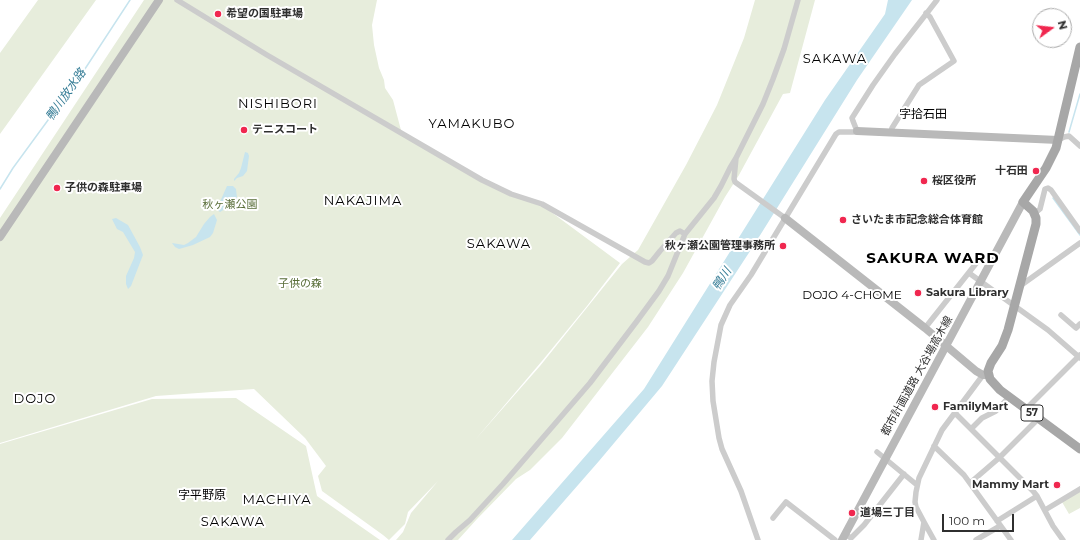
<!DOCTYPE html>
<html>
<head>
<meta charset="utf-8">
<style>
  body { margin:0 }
  #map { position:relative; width:1080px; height:540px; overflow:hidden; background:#fff; font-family:Montserrat,sans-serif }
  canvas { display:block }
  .north { position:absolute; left:1032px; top:8px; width:40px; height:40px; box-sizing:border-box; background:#fff; border:1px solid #acacac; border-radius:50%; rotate:75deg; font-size:11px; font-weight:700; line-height:16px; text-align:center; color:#2f2f2f }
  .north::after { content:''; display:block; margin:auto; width:14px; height:18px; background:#f0274f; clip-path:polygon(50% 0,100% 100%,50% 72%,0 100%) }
  .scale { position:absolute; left:942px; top:514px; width:72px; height:18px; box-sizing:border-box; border:2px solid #2f2f2f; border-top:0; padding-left:5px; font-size:12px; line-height:14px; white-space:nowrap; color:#2f2f2f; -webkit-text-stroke:3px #fff; paint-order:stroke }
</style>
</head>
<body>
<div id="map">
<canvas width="1080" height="540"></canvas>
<div class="north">N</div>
<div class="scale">100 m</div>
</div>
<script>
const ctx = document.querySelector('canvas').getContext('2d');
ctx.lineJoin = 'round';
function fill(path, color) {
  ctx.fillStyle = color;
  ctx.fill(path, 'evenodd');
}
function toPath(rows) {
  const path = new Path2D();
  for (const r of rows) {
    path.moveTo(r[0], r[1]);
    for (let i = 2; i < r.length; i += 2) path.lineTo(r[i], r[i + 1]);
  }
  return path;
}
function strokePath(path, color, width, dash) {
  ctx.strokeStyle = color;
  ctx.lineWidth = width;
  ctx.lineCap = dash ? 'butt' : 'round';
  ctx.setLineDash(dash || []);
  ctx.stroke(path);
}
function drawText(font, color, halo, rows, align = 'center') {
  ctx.font = font + ' Montserrat,"Noto Sans JP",sans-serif';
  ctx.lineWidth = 4;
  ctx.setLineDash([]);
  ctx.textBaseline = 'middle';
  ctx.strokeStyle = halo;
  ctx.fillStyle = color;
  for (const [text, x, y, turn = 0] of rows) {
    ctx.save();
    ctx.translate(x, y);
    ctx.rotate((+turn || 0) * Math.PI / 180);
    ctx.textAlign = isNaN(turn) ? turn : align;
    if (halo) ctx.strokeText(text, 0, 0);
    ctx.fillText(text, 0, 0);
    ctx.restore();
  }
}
fill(toPath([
  [38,0,96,0,0,134,0,53],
  [144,0,377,0,372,25,374,45,379,68,384,80,385,88,393,100,402,134,462,170,543,206,620,263,587,306,542,361,475,440,540,366,622,264,638,250,686,165,717,105,744,38,755,0,815,0,790,93,783,94,739,175,725,197,683,273,648,327,562,438,530,470,516,479,477,519,458,540,396,540,403,532,411,513,438,481,408,512,405,524,389,540,383,535,322,491,318,476,326,466,305,438,254,389,156,396,0,443,0,218],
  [236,398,306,446,317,496,380,540,0,540,0,444,152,399],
  [1080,491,1080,508,1069,514,1062,502]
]), '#e7eddc');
fill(toPath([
  [888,0,912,0,857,80,754,245,662,386,599,461,530,540,512,540,644,389,825,100,885,14],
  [245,152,248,153,249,156,247,171,243,176,237,178,234,181,234,179,239,173,241,168],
  [227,186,233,186,236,189,237,198,236,202,220,212,216,209,216,207,219,204],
  [214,214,217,220,213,233,210,237,193,245,179,249,175,247,172,243,184,245,188,243,196,237,204,224,210,217],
  [116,218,128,225,140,247,143,255,131,286,128,289,126,284,126,276,134,258,135,252,123,232,117,229,112,219]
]), '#c7e4ee');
strokePath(toPath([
  [1069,132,1080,94],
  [0,189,13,168,81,75,130,0],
  [1053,198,1080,235]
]), '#c7e4ee', 1.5);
strokePath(toPath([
  [177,0,267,55,482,180,511,194,542,204,645,262,649,263,652,261,660,251,676,233,680,231,685,234,714,198,721,186,730,168,736,158,734,179,735,182,785,218],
  [891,132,892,128,919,85,954,61,930,17,926,13],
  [1058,140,1064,137,1069,136,1080,146],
  [736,158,763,104,773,79,784,49,798,0],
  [1034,214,1040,209,1045,189,1048,188,1051,190,1080,231],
  [969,273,1048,330,1080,358],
  [1020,286,1080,243],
  [1061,315,1076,328,1080,324],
  [925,328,978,261],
  [1026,409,1080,355],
  [955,413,1033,491,1037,496,1053,526,1063,540],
  [971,429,982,418,996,411,1009,397],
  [934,446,964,475,1011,540],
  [877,452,917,485],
  [970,483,999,458,1039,418],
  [1045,510,1080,489],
  [773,518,786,502,835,540],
  [997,521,1037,496],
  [924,522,934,540],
  [845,534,851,538,864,525,904,474],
  [448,540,456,532,470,520,503,484,590,383,637,321,659,291,668,276,685,234],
  [758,540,741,491,722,449,719,438,713,401,712,381,714,362,721,325,730,305,751,275,836,134,839,132,853,132,857,131,853,121,852,118,873,85,895,54,937,0],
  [921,540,924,522,916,507,915,502,916,492,919,478,942,430,983,375],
  [976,540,1000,526]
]), '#ccc', 5.5);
strokePath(toPath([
  [857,131,1058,140],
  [785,218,925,328,976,371,983,375,988,375],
  [0,237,159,0],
  [842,540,1023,202]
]), '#b9b9b9', 8);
strokePath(toPath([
  [1080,47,1056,148,1046,168,1023,202,1033,211,1036,218,1036,224,1008,330,1002,346,991,363,988,371,990,379,1000,390,1080,449]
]), '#a7a7a7', 9);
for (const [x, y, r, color] of [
  [218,14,4,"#f0274f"],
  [244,130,4,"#f0274f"],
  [1036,171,4,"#f0274f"],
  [924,181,4,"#f0274f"],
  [57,188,4,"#f0274f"],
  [843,220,4,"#f0274f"],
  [783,246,4,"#f0274f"],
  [918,293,4,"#f0274f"],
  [935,407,4,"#f0274f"],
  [1057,485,4,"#f0274f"],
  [852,513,4,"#f0274f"]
]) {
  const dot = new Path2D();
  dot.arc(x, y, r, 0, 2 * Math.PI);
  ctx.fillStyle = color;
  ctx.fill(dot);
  strokePath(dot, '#fff', 1.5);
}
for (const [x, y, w] of [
  [1032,413,22]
]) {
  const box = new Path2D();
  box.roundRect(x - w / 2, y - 8, w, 16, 3);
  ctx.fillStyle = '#fff';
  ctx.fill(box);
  strokePath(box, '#2f2f2f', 1);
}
drawText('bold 10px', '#2f2f2f', null, [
  ["57",1032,413]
]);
drawText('bold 11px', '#2f2f2f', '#fff', [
  ["希望の国駐車場",226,14],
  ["テニスコート",252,130],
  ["十石田",1028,171,"right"],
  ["桜区役所",932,181],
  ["子供の森駐車場",65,188],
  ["さいたま市記念総合体育館",851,220],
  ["秋ヶ瀬公園管理事務所",775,246,"right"],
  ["Sakura Library",926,293],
  ["FamilyMart",943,407],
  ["Mammy Mart",1049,485,"right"],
  ["道場三丁目",860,513]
], 'left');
drawText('11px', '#596e39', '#fff', [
  ["秋ヶ瀬公園",230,205],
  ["子供の森",300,284]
]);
drawText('11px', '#2f2f2f', '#fff', [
  ["都市計画道路 大谷場高木線",917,376,-61]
]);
drawText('italic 12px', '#377e97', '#fff', [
  ["鴨川放水路",66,95,-55],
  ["鴨川",722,279,-57]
]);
drawText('12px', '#000', '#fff', [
  ["字拾石田",923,114],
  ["DOJO 4-CHOME",852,295],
  ["字平野原",202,495]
]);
ctx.letterSpacing = '1px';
drawText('13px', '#000', '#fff', [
  ["SAKAWA",835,59],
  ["NISHIBORI",278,104],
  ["YAMAKUBO",472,124],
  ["NAKAJIMA",363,201],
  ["SAKAWA",499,244],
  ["DOJO",35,399],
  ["MACHIYA",277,500],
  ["SAKAWA",233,522]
]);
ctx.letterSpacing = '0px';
ctx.letterSpacing = '1px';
drawText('bold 15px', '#000', '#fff', [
  ["SAKURA WARD",933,259]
]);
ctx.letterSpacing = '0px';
</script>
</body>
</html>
